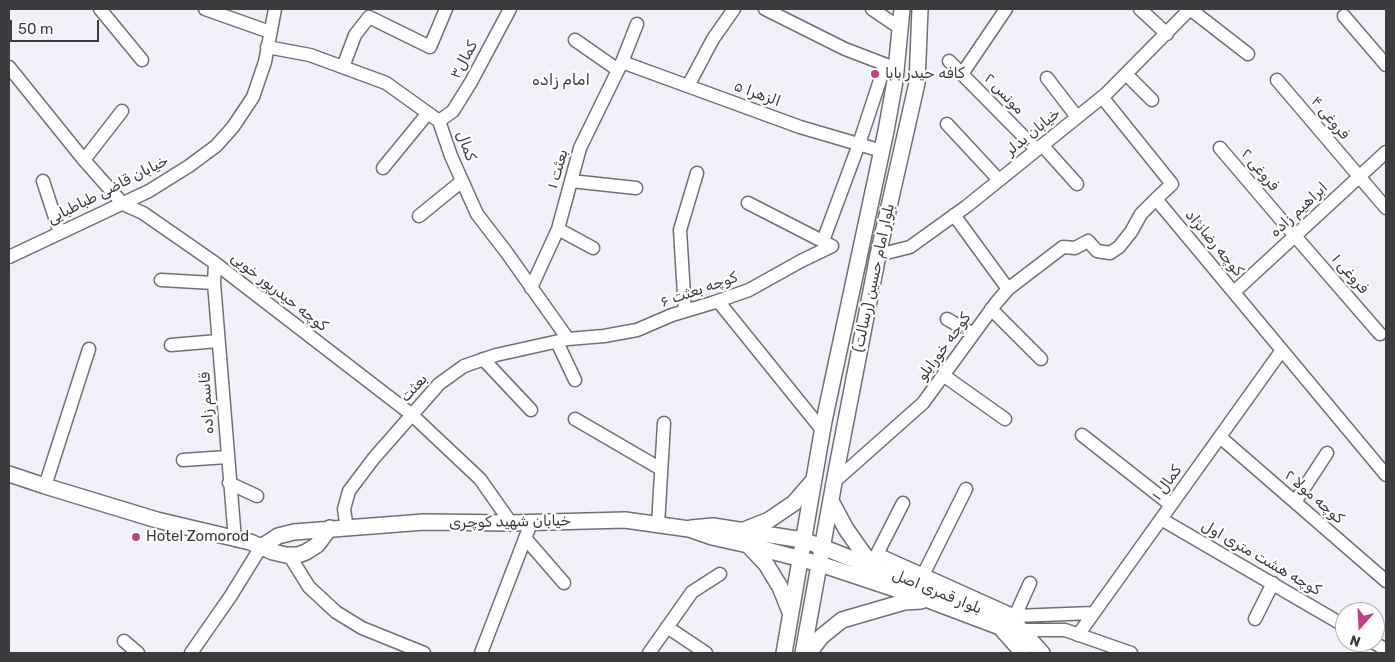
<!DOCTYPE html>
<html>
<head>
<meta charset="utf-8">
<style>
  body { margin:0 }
  #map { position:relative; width:1395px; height:662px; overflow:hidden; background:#eff0f8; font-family:Rubik,sans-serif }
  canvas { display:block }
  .frame { position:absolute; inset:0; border:10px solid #3c3c3f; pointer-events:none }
  .north { position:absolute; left:1335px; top:602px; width:50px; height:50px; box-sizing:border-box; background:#fff; border:1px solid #b1b1b2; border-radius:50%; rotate:199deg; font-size:14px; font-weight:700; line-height:20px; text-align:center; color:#3c3c3f }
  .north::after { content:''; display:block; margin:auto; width:18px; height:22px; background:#c33f84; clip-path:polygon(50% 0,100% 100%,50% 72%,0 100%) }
  .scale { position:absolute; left:10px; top:20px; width:89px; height:22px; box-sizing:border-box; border:2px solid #3c3c3f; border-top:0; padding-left:6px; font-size:15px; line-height:18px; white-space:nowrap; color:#3c3c3f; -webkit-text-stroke:4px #fff; paint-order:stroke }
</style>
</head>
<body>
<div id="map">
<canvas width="1395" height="662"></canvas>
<div class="frame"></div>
<div class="north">N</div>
<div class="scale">50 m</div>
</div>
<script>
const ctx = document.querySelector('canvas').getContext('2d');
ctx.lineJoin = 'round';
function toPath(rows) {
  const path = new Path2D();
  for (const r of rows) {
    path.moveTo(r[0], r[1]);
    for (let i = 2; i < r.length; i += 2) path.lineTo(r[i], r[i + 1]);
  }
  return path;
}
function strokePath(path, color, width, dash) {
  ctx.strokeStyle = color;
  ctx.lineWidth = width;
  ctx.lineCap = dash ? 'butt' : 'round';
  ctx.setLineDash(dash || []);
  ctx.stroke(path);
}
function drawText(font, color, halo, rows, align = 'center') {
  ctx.font = font + ' Rubik,Cairo,sans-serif';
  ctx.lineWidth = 4.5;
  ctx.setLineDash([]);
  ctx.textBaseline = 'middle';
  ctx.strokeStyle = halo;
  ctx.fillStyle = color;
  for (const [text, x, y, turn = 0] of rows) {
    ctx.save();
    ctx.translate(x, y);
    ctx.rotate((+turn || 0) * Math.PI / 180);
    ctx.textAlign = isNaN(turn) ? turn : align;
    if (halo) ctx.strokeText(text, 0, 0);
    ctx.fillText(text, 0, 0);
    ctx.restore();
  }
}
const minor = toPath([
  [100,9,142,60],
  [205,9,270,32],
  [765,9,845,49,892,67],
  [872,9,900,28],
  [1140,9,1167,34],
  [1190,9,1248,54],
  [1344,16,1386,65],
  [575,40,618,70],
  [267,47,310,55,386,83,439,121,451,156,477,214,507,253,568,339],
  [949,61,1036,149],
  [622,62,800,127,882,151],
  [9,67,84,160,123,204,143,213,215,263,411,414,480,479,511,523],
  [343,67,355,35,369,17,430,47,446,9],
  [962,74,1006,9],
  [1126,74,1152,100],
  [1047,78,1077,117],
  [1277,80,1386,208],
  [688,86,713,39,734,9],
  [1102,97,1172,184,1156,199,1386,475],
  [439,121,453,111,471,82,510,9],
  [947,124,999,180],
  [1042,145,1077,184],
  [1220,148,1295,236,1380,334],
  [84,160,122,111],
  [383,168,428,113],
  [43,181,60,233],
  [571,181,636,188],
  [748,203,830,245],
  [419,216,462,181],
  [558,229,593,248],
  [823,241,859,144,885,65],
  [878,255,910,247,967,206,1106,94,1190,9],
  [9,257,149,191,189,166,216,146,233,127,253,97,265,62,275,9],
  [215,263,214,283,235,540],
  [161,280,214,283],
  [531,288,558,229,580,148,622,62,637,24],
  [1008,289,1063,247,1075,248,1088,241,1097,251,1110,253,1119,247,1131,232,1141,214,1156,199],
  [1234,292,1386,152],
  [718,301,823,431],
  [991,309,1041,359],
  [685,311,680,230,697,173],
  [947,319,973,334],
  [557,342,575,380],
  [171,345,218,341],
  [483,359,531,410],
  [943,375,1005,419],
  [575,419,661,469],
  [1082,435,1171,505],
  [1220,437,1386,581],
  [183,460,227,457],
  [834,482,923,403,996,303,1008,289,954,215],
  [229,483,257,496],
  [45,486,89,349],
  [1295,502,1327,453],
  [903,503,877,554,1015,616,1093,613],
  [1161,519,1345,626],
  [658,525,664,423],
  [347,529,344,509,349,491,374,458,439,384,464,366,496,355,568,339,604,336,637,330,672,315,712,303,749,290,801,261,832,246],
  [525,538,564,583],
  [289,555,309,587,336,612,362,628,424,653],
  [923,575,966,489],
  [1015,616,1030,583],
  [1255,619,1273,583],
  [667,627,706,653],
  [1021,630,1065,630,1131,653],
  [1078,635,1282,350],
  [124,641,138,653],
  [1373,642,1386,650],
  [191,653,230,597,261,547],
  [481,653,531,523],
  [649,653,692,592,720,574]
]);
const major = toPath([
  [9,474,45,486,157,520,250,542,273,552,286,555,298,555,306,552,317,545,330,528],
  [831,501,846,529,865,556,875,563],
  [691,528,713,526,803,540,822,547,967,604],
  [744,530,769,520,794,503,813,481],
  [748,545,766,564,780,587,790,612],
  [261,547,278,536,294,532,424,522,511,523,625,520,689,529,712,537,748,545,820,564,931,601,1000,627,1023,653],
  [989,612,1014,622,1042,653],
  [784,653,824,421,886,131,895,81,902,9],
  [803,653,836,472,878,255,917,83,920,9],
  [809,653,821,637,842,620,904,602,921,601]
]);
strokePath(minor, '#6f7077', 15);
strokePath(major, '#6f7077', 18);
strokePath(minor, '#fff', 12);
strokePath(major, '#fff', 15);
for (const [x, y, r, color] of [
  [875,74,5,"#c33f84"],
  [136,537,5,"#c33f84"]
]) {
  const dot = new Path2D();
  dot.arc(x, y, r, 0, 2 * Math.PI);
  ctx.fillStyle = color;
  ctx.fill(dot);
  strokePath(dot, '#fff', 2);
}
drawText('15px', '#3c3c3f', '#fff', [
  ["کمال۳",464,60,-61],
  ["الزهرا ۵",757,94,20],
  ["مونس ۲",1004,94,46],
  ["فروغی ۴",1330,118,50],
  ["خیابان یدلر",1033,132,-39],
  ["کمال",466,146,70],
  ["بعثت ۱",558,169,-74],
  ["فروغی ۲",1260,170,50],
  ["خیابان قاضی طباطبایی",108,190,-27],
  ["ابراهیم زاده",1299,210,-43],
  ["کوچه رضانژاد",1214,243,50],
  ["فروغی ۱",1350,274,49],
  ["بلوار امام حسین (رسالت)",874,278,-78],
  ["کوچه بعثت ۶",699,290,-19],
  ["کوچه حیدرپور خویی",279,292,38],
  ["کوچه خورابلو",944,347,-54],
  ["بعثت",414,388,-47],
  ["قاسم زاده",207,403,-94],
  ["کمال ۱",1167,483,-54],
  ["کوچه مولا ۲",1314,497,41],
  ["خیابان شهید کوچری",510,522,-1],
  ["کوچه هشت متری اول",1261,558,30],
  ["بلوار قمری اصل",937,592,22]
]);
drawText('15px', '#3c3c3f', '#fff', [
  ["کافه حیدر بابا",885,74],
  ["Hotel Zomorod",146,537]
], 'left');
drawText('16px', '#3c3c3f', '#fff', [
  ["امام زاده",561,80]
]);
</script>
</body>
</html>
